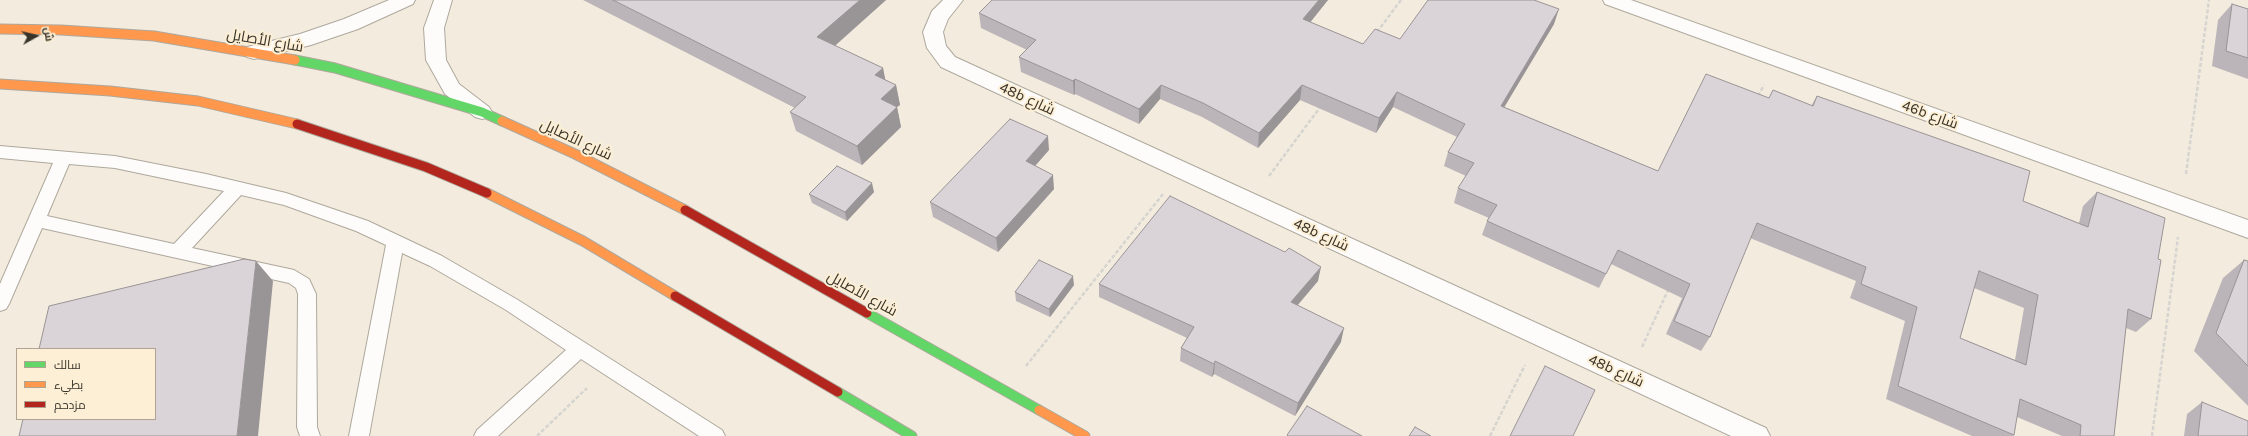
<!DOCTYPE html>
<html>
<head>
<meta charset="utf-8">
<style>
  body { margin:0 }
  #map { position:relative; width:2248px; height:436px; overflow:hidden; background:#f3ecde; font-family:Karla,Cairo,sans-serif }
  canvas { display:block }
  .legend { position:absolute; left:16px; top:348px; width:140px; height:72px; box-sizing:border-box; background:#fcefd5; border:1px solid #aea491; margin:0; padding:5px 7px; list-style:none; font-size:12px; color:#39342a }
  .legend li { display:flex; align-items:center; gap:8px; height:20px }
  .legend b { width:20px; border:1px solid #aea491 }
  .north { position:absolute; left:16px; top:16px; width:40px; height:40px; -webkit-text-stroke:3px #fcefd5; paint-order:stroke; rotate:82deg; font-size:11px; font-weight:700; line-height:16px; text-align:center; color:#39342a }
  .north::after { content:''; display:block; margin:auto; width:14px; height:18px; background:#39342a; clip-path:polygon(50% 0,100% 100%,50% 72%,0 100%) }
</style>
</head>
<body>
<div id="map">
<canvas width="2248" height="436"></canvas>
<ul class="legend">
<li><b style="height:5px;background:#63d668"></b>سالك</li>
<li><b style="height:5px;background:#ff974d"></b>بطيء</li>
<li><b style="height:5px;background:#b3261e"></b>مزدحم</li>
</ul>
<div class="north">ش</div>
</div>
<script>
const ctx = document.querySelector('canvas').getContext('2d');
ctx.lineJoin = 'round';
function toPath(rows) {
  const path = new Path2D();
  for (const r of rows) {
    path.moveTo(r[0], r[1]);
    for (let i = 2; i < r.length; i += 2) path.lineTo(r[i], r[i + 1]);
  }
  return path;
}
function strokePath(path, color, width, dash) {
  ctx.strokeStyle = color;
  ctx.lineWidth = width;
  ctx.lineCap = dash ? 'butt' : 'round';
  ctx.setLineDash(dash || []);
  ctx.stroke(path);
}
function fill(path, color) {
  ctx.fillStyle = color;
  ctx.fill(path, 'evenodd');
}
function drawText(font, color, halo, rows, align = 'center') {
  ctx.font = font + ' Karla,Cairo,sans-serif';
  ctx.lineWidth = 4;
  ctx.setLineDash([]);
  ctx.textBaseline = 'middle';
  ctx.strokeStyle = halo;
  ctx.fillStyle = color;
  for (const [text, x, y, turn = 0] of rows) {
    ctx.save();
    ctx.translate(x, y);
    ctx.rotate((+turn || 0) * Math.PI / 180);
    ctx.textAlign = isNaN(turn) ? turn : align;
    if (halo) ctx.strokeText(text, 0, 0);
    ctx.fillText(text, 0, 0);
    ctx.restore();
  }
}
const lane = toPath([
  [0,146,115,156,206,174,286,193,368,221,442,256,518,300,722,430,725,436,699,436,581,359,498,436,474,436,477,430,566,350,506,310,430,266,402,253,369,436,349,436,386,245,356,231,284,205,241,195,192,248,294,270,309,279,316,294,317,427,320,436,300,436,297,427,298,294,296,288,289,283,42,228,9,304,6,309,0,311,0,284,53,163,0,158,0,146],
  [69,164,115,168,224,191,174,244,47,216,69,164]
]);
const street = toPath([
  [389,0,415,0,413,4,358,29,311,45,254,59,247,57,244,52,247,47,300,34,344,19,389,0],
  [434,0,452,0,444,28,446,60,459,84,489,107,492,112,489,117,482,119,475,117,445,94,426,60,424,28,434,0],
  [943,0,963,0,948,19,943,32,946,46,955,57,1766,428,1770,436,1731,436,941,67,927,48,923,32,932,11,943,0],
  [1603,0,1631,0,2248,220,2248,238,1605,4,1603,0]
]);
const fast = toPath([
  [295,60,335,68,482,112,502,121],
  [867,313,1039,410],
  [838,392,912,436]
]);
const slow = toPath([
  [0,29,61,30,154,36,295,60],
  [0,84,110,91,198,101,297,124],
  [502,121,575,154,685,210],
  [487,193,583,241,675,296],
  [1039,410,1085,436]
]);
const jam = toPath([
  [297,124,426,167,487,193],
  [685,210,867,313],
  [675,296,838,392]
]);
strokePath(lane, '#aea89d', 2);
strokePath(street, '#aea89d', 2);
strokePath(fast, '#aea89d', 11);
strokePath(slow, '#aea89d', 11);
strokePath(jam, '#aea89d', 11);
strokePath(toPath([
  [1377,32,1401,0],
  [1758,96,1764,85],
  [2186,174,2209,0],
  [1269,176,1321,106],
  [1642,347,1669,288],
  [1026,366,1163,194],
  [537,436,587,388],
  [1490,436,1525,365],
  [2152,436,2178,237]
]), '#d6d4d0', 2.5, [4, 2]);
fill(lane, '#fdfcfa');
fill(street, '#fdfcfa');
strokePath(fast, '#63d668', 9);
strokePath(slow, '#ff974d', 9);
strokePath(jam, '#b3261e', 9);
fill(toPath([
  [583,0,886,0,835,46,883,68,885,80,896,85,900,105,897,107,901,127,862,165,796,131,790,112,795,108],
  [1328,0,1310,22,1363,44,1400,39,1554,24,1504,107,1658,171,1769,98,1773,90,1811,106,1817,96,2023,201,2079,223,2083,206,2097,192,2158,259,2151,319,2136,332,2126,328,2114,436,2062,436,2017,417,2014,435,2013,436,1972,436,1886,399,1905,321,1850,298,1856,281,1750,238,1710,337,1701,351,1666,334,1682,298,1611,264,1599,288,1482,235,1487,221,1489,218,1454,203,1458,188,1466,176,1444,166,1448,152,1457,137,1393,107,1376,133,1300,100,1258,148,1202,117,1160,99,1139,124,1075,94,1074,95,1021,72,1019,57,1027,50,981,28,979,13],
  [1974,288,2024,308,2015,360,1960,338],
  [2232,4,2248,9,2248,79,2212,66,2218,20],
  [1049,150,1035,166,1054,189,998,252,933,217,930,202],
  [874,192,847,221,812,203,809,194],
  [2244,260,2248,261,2248,406,2194,351,2223,278],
  [1318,281,1298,305,1341,342,1295,416,1214,374,1212,377,1180,361,1181,348,1187,338,1099,297,1099,284],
  [1074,285,1050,317,1016,301,1015,292],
  [2202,402,2248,436,2184,436,2187,414]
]), '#bbb5b9');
fill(toPath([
  [860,0,886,0,822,57,817,37],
  [1319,0,1328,0,1301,34,1303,19],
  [1559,9,1554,24,1496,121,1501,106],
  [883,68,887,88,875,75],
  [1075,79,1075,94,1074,95,1073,81],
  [896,85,900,105,897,107,901,127,862,165,857,146,881,99],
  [1161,85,1160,99,1139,124,1139,109],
  [1302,85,1300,100,1258,148,1259,133],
  [1397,92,1393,107,1376,133,1379,118],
  [1048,136,1049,150,1027,175,1026,161],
  [1053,175,1054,189,998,252,996,238],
  [872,183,874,192,847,221,845,212],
  [256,261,273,281,258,436,237,436],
  [1321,267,1318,281,1288,316,1291,302],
  [1073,276,1074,285,1050,317,1049,309],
  [1344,328,1341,342,1295,416,1298,403],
  [1215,361,1214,374,1212,377,1214,364]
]), '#999496');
const building = toPath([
  [613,0,860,0,817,37,883,68,875,75,896,85,881,99,897,107,857,146,790,112,806,97,613,0],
  [992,0,1319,0,1303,19,1363,44,1375,29,1400,39,1428,0,1534,0,1559,9,1501,106,1658,171,1706,74,1769,98,1773,90,1813,106,1817,96,2030,171,2023,201,2088,227,2097,192,2165,218,2158,259,2161,260,2151,319,2128,309,2114,436,2080,436,2081,425,2020,399,2014,435,1898,386,1917,307,1861,284,1866,267,1757,223,1710,337,1674,321,1690,284,1618,250,1606,274,1487,221,1497,205,1458,188,1474,163,1448,152,1465,124,1397,92,1379,118,1302,85,1259,133,1203,103,1161,85,1139,109,1075,79,1073,81,1019,57,1036,40,979,13,992,0],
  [1979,271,2038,295,2026,365,1960,338,1979,271],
  [2232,4,2248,9,2248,58,2226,51,2232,4],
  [1010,119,1048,136,1026,161,1053,175,996,238,930,202,1010,119],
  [837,166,872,183,845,212,809,194,837,166],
  [1170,196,1285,252,1289,248,1321,267,1291,302,1344,328,1298,403,1215,361,1214,364,1181,348,1194,327,1099,284,1170,196],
  [244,259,256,261,237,436,19,436,23,419,155,419,155,349,39,349,49,306,244,259],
  [1039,260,1073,276,1049,309,1015,292,1039,260],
  [2244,260,2248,261,2248,366,2216,333,2244,260],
  [1545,366,1595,390,1573,436,1510,436,1545,366],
  [2202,402,2248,421,2248,436,2198,436,2202,402],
  [1307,406,1362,436,1288,436,1287,435,1307,406],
  [1415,427,1431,436,1409,436,1415,427]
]);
fill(building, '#dad3d7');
strokePath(building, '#999496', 1);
drawText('15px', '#39342a', '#fcefd5', [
  ["شارع الأصايل",265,41,10],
  ["48b شارع",1027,99,25],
  ["46b شارع",1930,115,20],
  ["شارع الأصايل",576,140,25],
  ["48b شارع",1321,235,25],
  ["شارع الأصايل",862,294,29],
  ["48b شارع",1616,371,25]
]);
</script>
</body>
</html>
